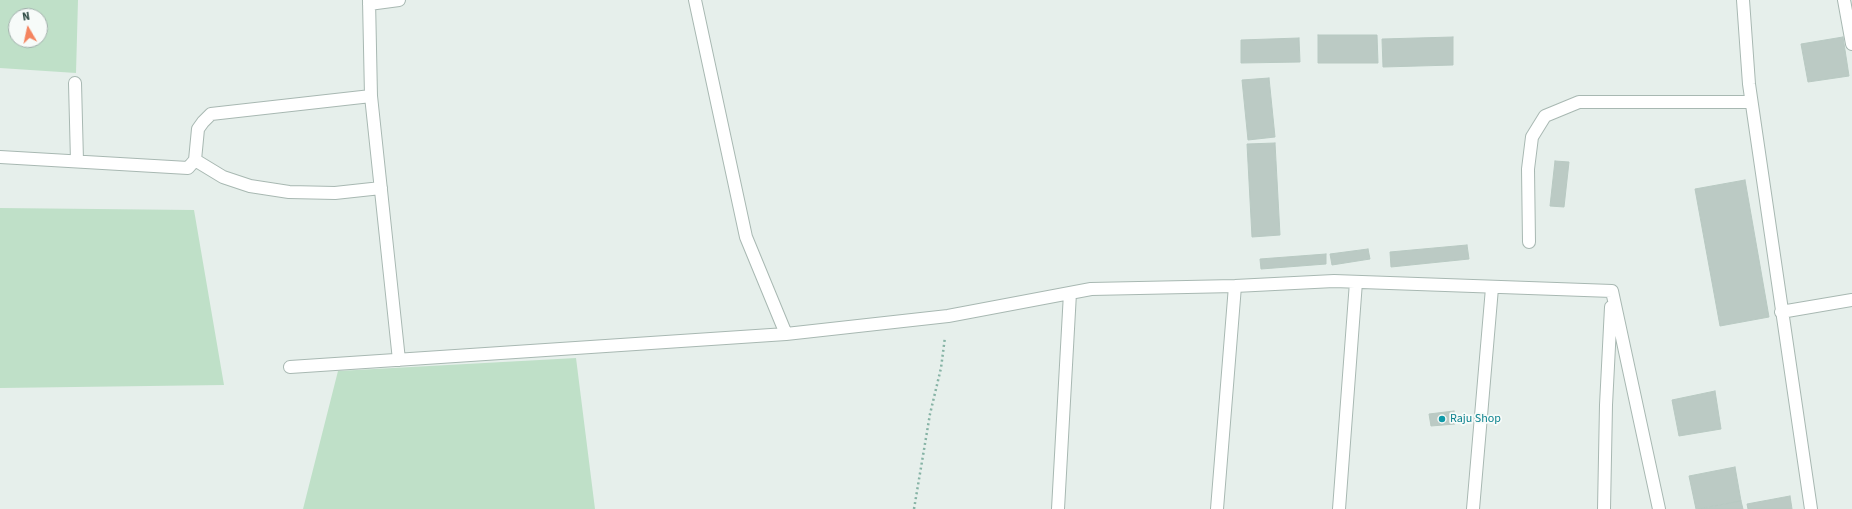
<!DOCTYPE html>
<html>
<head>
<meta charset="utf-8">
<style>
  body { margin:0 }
  #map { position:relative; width:1852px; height:509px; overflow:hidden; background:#e6efeb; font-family:"Source Sans 3",sans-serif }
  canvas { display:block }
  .north { position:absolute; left:8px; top:8px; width:40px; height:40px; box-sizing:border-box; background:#f7fbf9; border:1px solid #a3b1ad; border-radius:50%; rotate:351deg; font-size:11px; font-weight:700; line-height:16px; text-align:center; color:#24423a }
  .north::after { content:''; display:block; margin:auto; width:14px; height:18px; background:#f4845f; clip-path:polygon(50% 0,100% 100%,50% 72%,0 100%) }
</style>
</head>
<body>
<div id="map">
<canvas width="1852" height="509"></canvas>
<div class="north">N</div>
</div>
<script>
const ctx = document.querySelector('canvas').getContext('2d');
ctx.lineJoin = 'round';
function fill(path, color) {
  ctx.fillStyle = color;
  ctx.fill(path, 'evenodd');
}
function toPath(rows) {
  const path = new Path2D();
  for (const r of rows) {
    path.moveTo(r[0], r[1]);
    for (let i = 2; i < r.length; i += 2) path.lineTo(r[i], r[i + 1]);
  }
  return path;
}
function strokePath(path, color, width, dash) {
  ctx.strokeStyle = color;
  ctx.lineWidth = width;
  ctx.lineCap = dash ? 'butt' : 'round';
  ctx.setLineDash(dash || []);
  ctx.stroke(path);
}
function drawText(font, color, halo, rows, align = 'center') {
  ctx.font = font + ' "Source Sans 3",sans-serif';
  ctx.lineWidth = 3.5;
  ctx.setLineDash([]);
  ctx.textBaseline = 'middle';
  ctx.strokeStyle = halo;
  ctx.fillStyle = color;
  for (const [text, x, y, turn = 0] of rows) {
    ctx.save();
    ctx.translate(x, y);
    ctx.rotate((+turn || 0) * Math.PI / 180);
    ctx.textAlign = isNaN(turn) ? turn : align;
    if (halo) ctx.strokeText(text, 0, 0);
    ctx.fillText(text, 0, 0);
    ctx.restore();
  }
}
fill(toPath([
  [0,0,78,0,76,73,0,68],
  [16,16,40,16,40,40,16,40],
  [0,208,194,210,224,385,0,388],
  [576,358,595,509,303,509,338,371]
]), '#bfe0c8');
const building = toPath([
  [1318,35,1377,35,1378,63,1318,63,1318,35],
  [1453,37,1453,65,1383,67,1382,39,1453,37],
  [1843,37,1849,76,1808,82,1801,44,1843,37],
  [1299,38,1300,62,1241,63,1241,40,1299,38],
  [1269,78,1275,137,1248,140,1242,80,1269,78],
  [1275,143,1280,235,1252,237,1247,144,1275,143],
  [1555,161,1569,162,1564,207,1550,206,1555,161],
  [1745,180,1769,317,1720,326,1695,189,1745,180],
  [1467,245,1469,259,1391,267,1390,252,1467,245],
  [1368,249,1370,259,1332,265,1330,254,1368,249],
  [1326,254,1326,264,1261,269,1260,259,1326,254],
  [1715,391,1721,429,1679,436,1672,400,1715,391],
  [1454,411,1455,424,1431,426,1429,414,1454,411],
  [1735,467,1741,501,1696,509,1689,476,1735,467],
  [1790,496,1792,509,1748,509,1747,504,1790,496],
  [1741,501,1743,509,1699,509,1741,501]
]);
fill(building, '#bbcac4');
strokePath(building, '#b8c9c2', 1);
const minor = toPath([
  [369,0,371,96],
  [695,0,746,237,786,334,948,316,1091,289,1235,286,1334,281,1612,291],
  [1743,0,1749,84,1811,509],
  [1844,0,1852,44],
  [369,4,399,0],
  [75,83,77,161],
  [0,157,188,168,195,160,198,129,203,122,211,114,371,96,399,360],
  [195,160,223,177,250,186,289,192,335,193,381,188],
  [1529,242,1528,169,1532,137,1545,116,1579,102,1751,102],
  [1612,291,1659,509],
  [1781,312,1852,300],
  [290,367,786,334],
  [1058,509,1070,293],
  [1217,509,1235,286],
  [1339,509,1356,282],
  [1473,509,1492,288],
  [1604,509,1606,405,1611,307]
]);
strokePath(minor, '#a8b8b2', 14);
strokePath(toPath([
  [914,509,930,414,941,368,945,337]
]), '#86b3a5', 2.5, [2, 3]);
strokePath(minor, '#fff', 12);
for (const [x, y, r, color] of [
  [1442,419,4,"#0f9aa8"]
]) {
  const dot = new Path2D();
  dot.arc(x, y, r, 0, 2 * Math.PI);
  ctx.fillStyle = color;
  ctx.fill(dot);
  strokePath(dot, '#f7fbf9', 1.5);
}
drawText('12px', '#0d838f', '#f7fbf9', [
  ["Raju Shop",1450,419]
], 'left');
</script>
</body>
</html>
